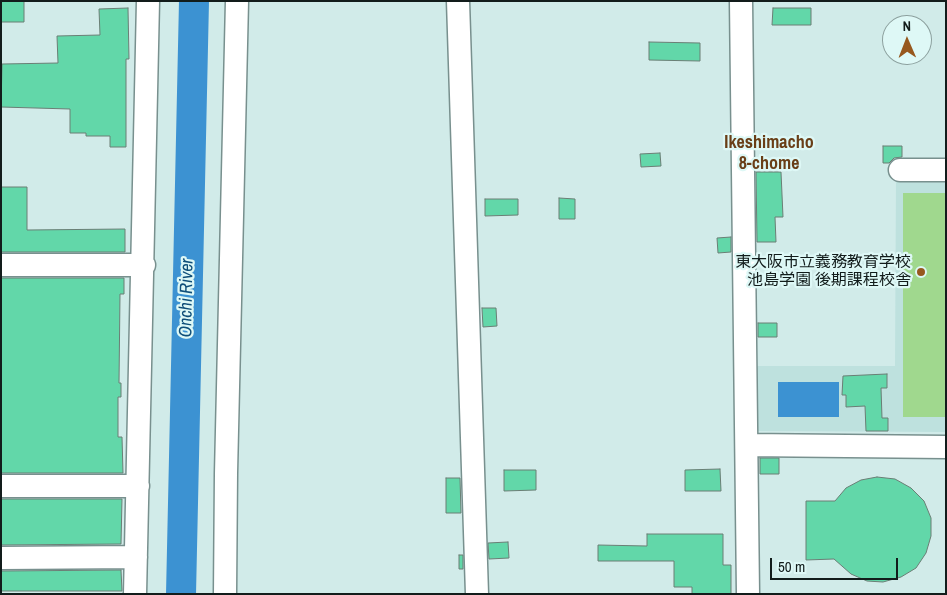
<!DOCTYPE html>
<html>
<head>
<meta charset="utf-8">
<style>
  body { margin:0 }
  #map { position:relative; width:947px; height:595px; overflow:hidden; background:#d1ebe9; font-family:"Archivo Narrow",sans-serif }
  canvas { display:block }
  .frame { position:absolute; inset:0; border:2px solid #121c1b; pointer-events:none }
  .north { position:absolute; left:882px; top:15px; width:50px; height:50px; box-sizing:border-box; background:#def8f6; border:1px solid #8ca09e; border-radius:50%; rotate:359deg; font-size:14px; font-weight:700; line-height:20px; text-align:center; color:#121c1b }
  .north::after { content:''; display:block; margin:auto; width:18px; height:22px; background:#97581e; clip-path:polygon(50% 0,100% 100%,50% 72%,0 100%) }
  .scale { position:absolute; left:770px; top:558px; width:128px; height:22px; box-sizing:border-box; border:2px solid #121c1b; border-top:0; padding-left:6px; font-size:15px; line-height:18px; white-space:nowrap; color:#121c1b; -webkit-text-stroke:4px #def8f6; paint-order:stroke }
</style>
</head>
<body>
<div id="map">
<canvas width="947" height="595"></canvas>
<div class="frame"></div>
<div class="north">N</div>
<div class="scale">50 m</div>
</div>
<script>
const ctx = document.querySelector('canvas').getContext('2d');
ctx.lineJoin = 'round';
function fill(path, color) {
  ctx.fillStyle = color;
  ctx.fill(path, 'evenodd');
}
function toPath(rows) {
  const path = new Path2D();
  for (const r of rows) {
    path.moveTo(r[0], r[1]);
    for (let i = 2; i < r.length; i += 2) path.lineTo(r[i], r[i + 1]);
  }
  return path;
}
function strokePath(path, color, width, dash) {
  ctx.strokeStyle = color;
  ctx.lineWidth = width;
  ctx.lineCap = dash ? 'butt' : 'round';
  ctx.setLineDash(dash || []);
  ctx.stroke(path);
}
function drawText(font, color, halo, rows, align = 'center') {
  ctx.font = font + ' "Archivo Narrow","Noto Sans JP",sans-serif';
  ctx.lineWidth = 4.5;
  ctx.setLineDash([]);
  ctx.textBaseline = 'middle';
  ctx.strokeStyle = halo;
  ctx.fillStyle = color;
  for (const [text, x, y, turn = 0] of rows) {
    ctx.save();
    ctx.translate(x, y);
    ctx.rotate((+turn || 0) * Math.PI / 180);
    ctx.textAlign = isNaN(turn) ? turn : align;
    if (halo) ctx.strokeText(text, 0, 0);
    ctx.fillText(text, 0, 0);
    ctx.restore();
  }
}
fill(toPath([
  [896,179,946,179,946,432,756,431,756,366,895,366]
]), '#bee1de');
fill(toPath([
  [903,193,946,193,946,417,903,417]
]), '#a0d88e');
fill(toPath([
  [778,382,839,382,839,417,778,417]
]), '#3c92d2');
strokePath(toPath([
  [181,594,194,1]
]), '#3c92d2', 30);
const building = toPath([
  [1,1,24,1,24,22,1,22,1,1],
  [128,8,129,59,126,59,126,147,110,147,110,136,86,136,86,133,70,133,70,109,1,107,2,64,58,63,57,36,100,35,99,9,128,8],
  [773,8,811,8,811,25,772,25,773,8],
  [649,42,700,43,700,61,649,60,649,42],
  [883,146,902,146,902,157,894,158,889,163,883,163,883,146],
  [660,153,661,166,641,167,640,154,660,153],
  [756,172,781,172,783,217,775,217,776,242,757,242,756,172],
  [1,187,27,187,27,230,125,229,125,252,1,252,1,187],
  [559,198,575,199,575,219,559,219,559,198],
  [485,199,518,199,518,215,485,216,485,199],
  [731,237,731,252,718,253,717,238,731,237],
  [1,278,124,278,124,294,120,294,119,383,121,383,121,397,118,397,118,437,122,437,123,473,1,473,1,278],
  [482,308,496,308,497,326,483,327,482,308],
  [758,323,777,323,777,337,758,337,758,323],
  [887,374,887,388,881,388,882,418,888,418,888,431,866,431,865,406,846,407,846,395,842,395,843,376,887,374],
  [760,458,779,458,779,474,760,474,760,458],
  [720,469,721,491,685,491,685,470,720,469],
  [504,470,536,470,536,490,504,491,504,470],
  [877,477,895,479,911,488,924,501,931,518,931,536,926,553,916,568,901,577,883,582,867,581,851,574,834,559,806,560,806,501,835,501,846,488,861,480,877,477],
  [446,478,460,478,461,513,446,513,446,478],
  [1,499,122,499,121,544,1,545,1,499],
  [647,534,723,534,723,565,731,565,731,594,692,594,692,587,674,587,674,561,598,561,598,545,647,546,647,534],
  [508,542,509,558,489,559,488,543,508,542],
  [459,555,463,555,463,569,459,569,459,555],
  [121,570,122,591,1,591,1,571,121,570]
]);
fill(building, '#62d7a9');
strokePath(building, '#6a7e75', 1);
const minor = toPath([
  [458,1,477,594],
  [741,1,748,594],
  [900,170,946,170],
  [1,265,144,265],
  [747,445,946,447],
  [1,486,138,486],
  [1,558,136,557],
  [135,594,148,1],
  [225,594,226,473,237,1]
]);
strokePath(minor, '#78908e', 25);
strokePath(minor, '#fff', 22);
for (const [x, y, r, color] of [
  [921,272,5,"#97581e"]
]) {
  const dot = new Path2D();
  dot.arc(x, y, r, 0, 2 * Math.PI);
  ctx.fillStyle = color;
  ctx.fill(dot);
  strokePath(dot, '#def8f6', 2);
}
drawText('16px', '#121c1b', '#def8f6', [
  ["東大阪市立義務教育学校",911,263],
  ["池島学園 後期課程校舎",911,281]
], 'right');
drawText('bold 18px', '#693e17', '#def8f6', [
  ["Ikeshimacho",769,143],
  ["8-chome",769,164]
]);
drawText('italic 18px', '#0f4e79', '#def8f6', [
  ["Onchi River",187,298,-89]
]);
</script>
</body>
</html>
